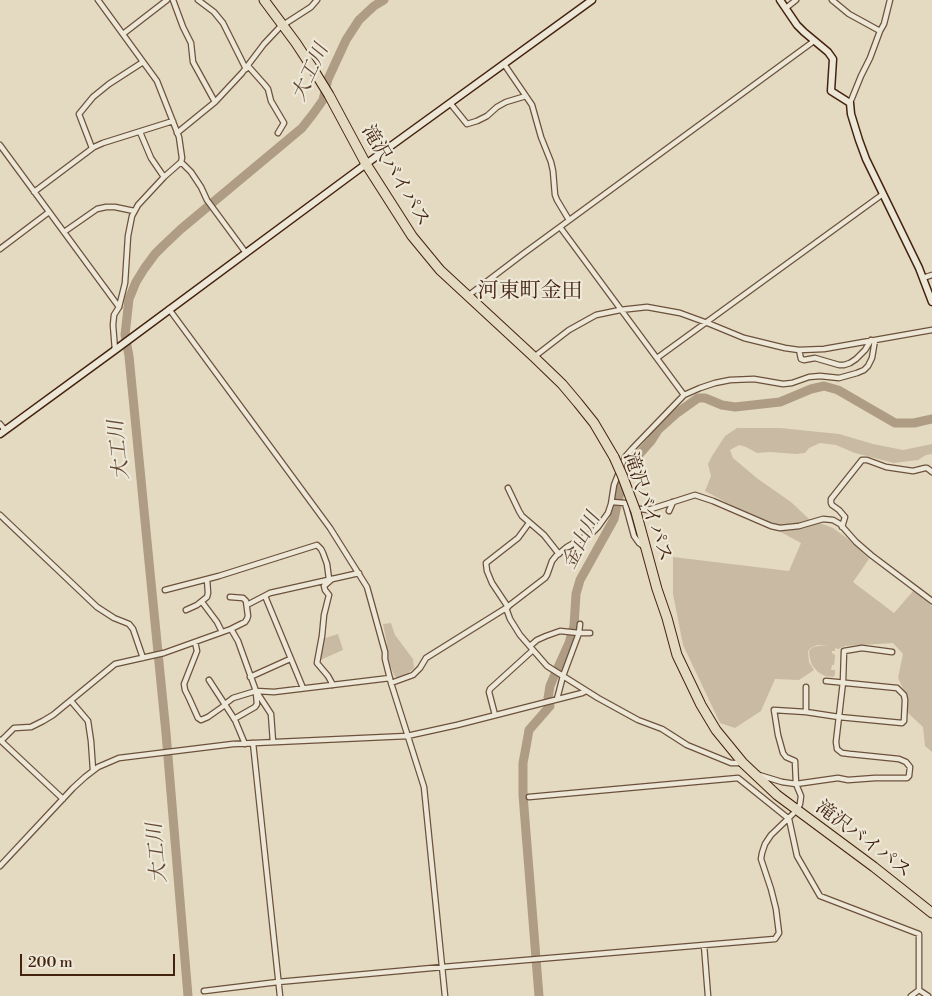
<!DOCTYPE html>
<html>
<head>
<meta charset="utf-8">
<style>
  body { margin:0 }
  #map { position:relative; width:932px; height:996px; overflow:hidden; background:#e4dac1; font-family:"Libre Bodoni",serif }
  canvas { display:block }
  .scale { position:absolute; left:20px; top:954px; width:155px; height:22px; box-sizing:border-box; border:2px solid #44230e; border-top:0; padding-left:6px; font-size:15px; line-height:18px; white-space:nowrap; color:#44230e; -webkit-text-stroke:4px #ede7d7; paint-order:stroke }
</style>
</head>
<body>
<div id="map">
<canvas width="932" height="996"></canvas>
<div class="scale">200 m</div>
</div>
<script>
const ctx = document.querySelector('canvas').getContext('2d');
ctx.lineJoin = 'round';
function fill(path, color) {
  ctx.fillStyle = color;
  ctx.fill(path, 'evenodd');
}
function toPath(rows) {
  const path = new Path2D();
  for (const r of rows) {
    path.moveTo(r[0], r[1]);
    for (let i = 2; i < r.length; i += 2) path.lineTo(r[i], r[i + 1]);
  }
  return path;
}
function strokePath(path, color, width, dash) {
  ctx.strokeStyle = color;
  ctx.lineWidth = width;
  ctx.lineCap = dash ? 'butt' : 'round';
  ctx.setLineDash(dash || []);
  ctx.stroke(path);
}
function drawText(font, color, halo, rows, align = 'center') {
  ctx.font = font + ' "Libre Bodoni","Noto Serif JP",serif';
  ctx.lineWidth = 4.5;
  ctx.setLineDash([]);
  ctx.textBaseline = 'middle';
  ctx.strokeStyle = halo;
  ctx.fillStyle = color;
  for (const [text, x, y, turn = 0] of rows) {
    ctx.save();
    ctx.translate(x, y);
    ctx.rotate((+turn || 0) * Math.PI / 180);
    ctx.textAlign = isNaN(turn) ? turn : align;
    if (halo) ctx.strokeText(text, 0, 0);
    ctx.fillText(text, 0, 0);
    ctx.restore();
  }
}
fill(toPath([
  [737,428,780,428,839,434,873,444,903,450,932,444,932,454,926,455,918,460,894,463,855,453,836,445,820,443,809,448,805,453,796,454,770,452,757,453,746,447,739,445,730,450,733,458,758,479,791,502,809,519,833,528,848,539,869,559,853,582,894,613,914,590,932,606,932,752,925,746,923,727,908,713,908,699,898,678,903,654,893,643,845,646,838,649,835,648,835,651,832,651,832,653,835,655,835,658,834,665,832,665,831,670,835,670,835,675,833,677,825,676,818,672,812,665,810,659,809,651,813,647,819,646,828,646,818,645,812,647,808,651,809,662,814,670,799,680,775,679,761,711,735,728,720,723,683,645,673,594,673,557,789,571,801,543,705,491,711,476,708,464,712,456,725,436],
  [391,623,395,635,413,659,414,668,408,673,397,678,394,675,387,659,387,644,383,624],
  [338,634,343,650,318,661,322,639]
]), '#c9bba3');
strokePath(toPath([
  [188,996,166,733,150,572,129,356,125,335,129,299,136,282,144,269,155,254,163,246,181,229,302,128,313,114,323,100,328,79,346,40,359,20,374,6,384,0],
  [539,996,523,795,523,763,526,747,529,730,550,706,548,698,550,686,555,674,569,643,574,626,576,594,580,580,614,519,623,479,627,468,651,441,658,430,677,413,698,398,705,398,722,405,735,407,780,402,811,389,824,386,838,390,895,423,914,423,932,419]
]), '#ae9c84', 9);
const street = toPath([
  [98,0,157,81,179,137,182,158,181,162,164,177,138,205,132,216,128,236,125,283,119,307,114,315,113,325,115,350],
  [173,0,183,27,191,43,193,62,215,102],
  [198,0,214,12,223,23,246,69],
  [832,0,849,14,880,31],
  [786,8,796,0],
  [123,34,167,0],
  [504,64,532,105,541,137,551,162,553,171,555,195,557,200,569,220],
  [248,66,264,84,268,89,271,101,284,123,278,133],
  [450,103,467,124,477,121,487,116,497,107,506,102,526,96],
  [850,103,861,76,870,58,880,31,884,24,890,0],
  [140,132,151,158,164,177],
  [177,133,215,102,242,73,264,44,280,27,311,7,317,0],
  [0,145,119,307],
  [92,148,79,114,93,97,109,84,143,62],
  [181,162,191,172,201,187,207,200,246,253],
  [34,192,94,147,103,143,173,121],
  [560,227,684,395],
  [64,232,97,209,106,207,115,207,134,211],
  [0,249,49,212],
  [923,278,932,275],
  [469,295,523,254,814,41],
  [169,309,330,528,367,587,372,605,385,652,385,659,391,683,424,787,445,996],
  [799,350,801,359,804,360,815,358,839,365,844,365,850,363,856,359,865,350,871,340],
  [534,357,569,330,596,315,620,310,647,307,680,313,710,324,744,338,785,348,799,350,824,349,932,330],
  [657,358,883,194],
  [0,424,5,430],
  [508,488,519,511,522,516,544,535,559,554],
  [612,502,625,503,634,536,639,543,643,546],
  [626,507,648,510,695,495,713,501,771,526,780,528,799,526,823,519,833,520,840,524,856,542,871,555,932,601],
  [669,511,673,502],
  [0,515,97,607,114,618,129,624,133,629,143,658],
  [842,527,845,517,839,510,832,505,831,503,831,499,862,460,867,460,886,467,913,471,925,468,927,468,932,472],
  [332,579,324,586,325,590,329,595,324,615,322,636,317,663,328,676,333,685],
  [165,590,219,576,317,545,321,549,323,553,327,564,329,579],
  [265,596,303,688],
  [202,602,217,622,222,632],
  [247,605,270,593,359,573],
  [508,607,492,583,487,571,486,563,518,538,529,523],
  [506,608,510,619,520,635,547,666,598,698,638,720,662,729,687,745,731,763,742,763],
  [186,610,197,605,207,597,208,593,207,579],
  [231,629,238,641,256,691,271,714,273,742],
  [195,642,197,651,184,684,185,690,189,698,198,718,201,720,208,717,225,705],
  [530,646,537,640,546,636,560,631,579,633,590,633],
  [250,677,290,659],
  [209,680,235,720,245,744],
  [391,683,413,675,420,668,426,658,506,608,545,578,547,575,552,561,556,556,567,547,593,532,598,527,608,513,611,504,614,485,625,457,632,449,684,395,700,388,715,383,730,380,754,379,783,384,792,383,809,377,820,376,839,378,857,373,864,370,868,366,872,358,875,340],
  [557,699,563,676,579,633,580,624],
  [71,701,88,721,91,741,93,770],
  [225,704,233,698,256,691,274,692,390,678],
  [806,712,806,687],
  [495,715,489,692,490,689,533,650],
  [234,719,255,707,257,704,256,693],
  [0,740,63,799],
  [1,741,14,728,31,727,43,721,53,715,115,664,164,653,231,629,245,622,247,619,248,616,246,601,243,598,230,597],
  [253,743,280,996],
  [759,775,782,782,796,784,838,778,848,780,875,778,907,778,909,776,910,767,906,762,899,759,850,754,842,753,837,749,836,742,843,682,844,651,862,648,892,652],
  [529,797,738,778,789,819,797,856,820,896,919,934,919,990,928,996],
  [0,866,73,788,85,777,98,767,119,758,233,744,407,736,457,725,582,693,586,691],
  [704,945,708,996],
  [204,991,278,982,443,967,775,939,779,933,776,909,771,889,761,859,762,853,765,844,771,835,797,810,800,804,801,796,796,784,795,761,786,757,783,753,778,735,774,710,806,712,839,717,902,723,904,721,905,700,904,695,897,688,826,681],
  [911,996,919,990]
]);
const secondary = toPath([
  [780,0,797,25,804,32,828,52,833,59,831,91,850,103,851,114,859,140,866,159,919,268,932,302],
  [0,434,115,350,366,164,592,0]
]);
const highway = toPath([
  [264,0,296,43,313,69,329,95,366,164,412,236,440,270,534,357,562,384,578,403,594,423,614,457],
  [636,512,657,589,667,618,677,655,701,705,716,730,743,763,777,795,874,867,932,913]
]);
strokePath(street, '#6c513b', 7);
strokePath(secondary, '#44230e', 9);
strokePath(highway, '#44230e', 11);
strokePath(street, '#ede7d7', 4.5);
strokePath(secondary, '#ede7d7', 6);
strokePath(highway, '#e4dac1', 9);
const highwayBridge = toPath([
  [614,457,622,475,636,512]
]);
strokePath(highwayBridge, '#44230e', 11, []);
strokePath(highwayBridge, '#e4dac1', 9);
drawText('19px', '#44230e', '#ede7d7', [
  ["滝沢バイパス",395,176,59],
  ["滝沢バイパス",647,507,71],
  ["滝沢バイパス",863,840,37]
]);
drawText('italic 20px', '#644731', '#ede7d7', [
  ["大工川",311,73,-65],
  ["大工川",120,450,-96],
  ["金山川",582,541,-63],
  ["大工川",158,853,-95]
]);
drawText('21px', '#44230e', '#ede7d7', [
  ["河東町金田",530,292]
]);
</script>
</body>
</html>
